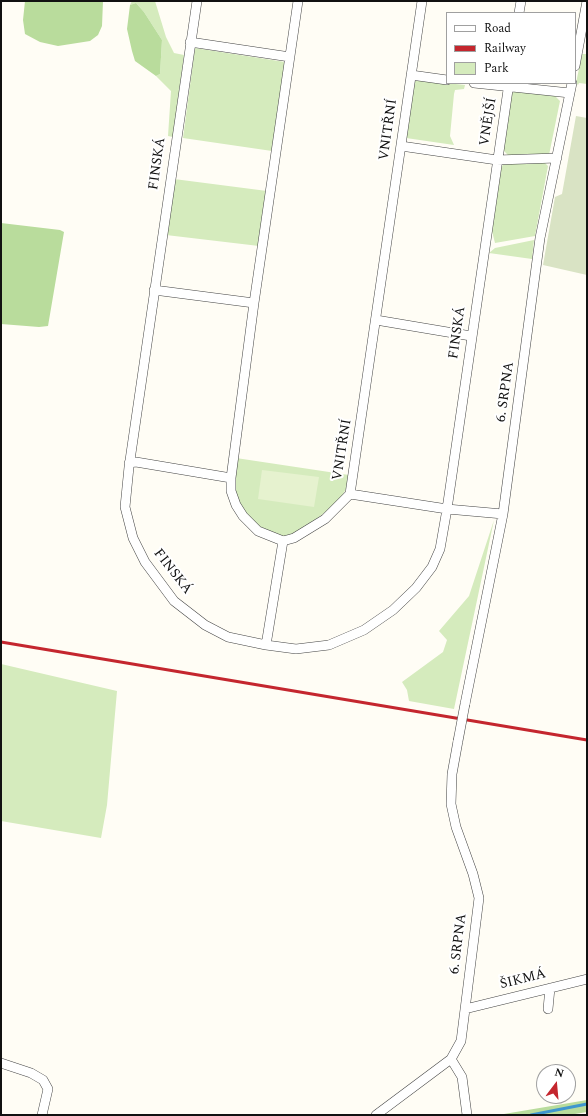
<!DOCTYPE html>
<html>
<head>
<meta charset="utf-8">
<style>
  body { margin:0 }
  #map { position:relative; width:588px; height:1116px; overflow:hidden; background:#fffdf5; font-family:Spectral,serif }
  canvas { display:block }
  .frame { position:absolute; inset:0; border:2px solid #111; pointer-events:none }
  .legend { position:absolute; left:446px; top:12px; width:130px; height:72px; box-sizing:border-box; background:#fff; border:1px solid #a0a0a0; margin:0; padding:5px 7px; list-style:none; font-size:12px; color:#111 }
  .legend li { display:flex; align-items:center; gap:8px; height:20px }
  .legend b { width:20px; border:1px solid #a0a0a0 }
  .north { position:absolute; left:536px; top:1064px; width:40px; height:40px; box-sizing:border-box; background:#fff; border:1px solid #a0a0a0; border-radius:50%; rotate:16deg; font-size:11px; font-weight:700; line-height:16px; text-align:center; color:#111 }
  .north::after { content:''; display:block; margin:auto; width:14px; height:18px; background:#c4262e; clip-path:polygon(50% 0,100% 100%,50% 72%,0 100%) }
</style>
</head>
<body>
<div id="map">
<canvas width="588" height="1116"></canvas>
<div class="frame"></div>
<ul class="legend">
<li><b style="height:5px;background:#fff"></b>Road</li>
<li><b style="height:5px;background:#c4262e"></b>Railway</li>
<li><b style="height:11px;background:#d5ebbd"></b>Park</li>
</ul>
<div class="north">N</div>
</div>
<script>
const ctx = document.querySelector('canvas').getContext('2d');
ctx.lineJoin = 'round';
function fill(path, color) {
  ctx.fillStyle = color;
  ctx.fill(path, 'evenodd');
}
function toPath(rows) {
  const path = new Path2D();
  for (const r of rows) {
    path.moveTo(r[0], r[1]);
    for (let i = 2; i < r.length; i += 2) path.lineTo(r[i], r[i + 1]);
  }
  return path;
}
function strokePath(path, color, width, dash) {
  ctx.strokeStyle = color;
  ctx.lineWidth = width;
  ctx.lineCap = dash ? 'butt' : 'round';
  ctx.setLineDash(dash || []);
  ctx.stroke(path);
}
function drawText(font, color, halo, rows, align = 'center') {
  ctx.font = font + ' Spectral,serif';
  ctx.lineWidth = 4;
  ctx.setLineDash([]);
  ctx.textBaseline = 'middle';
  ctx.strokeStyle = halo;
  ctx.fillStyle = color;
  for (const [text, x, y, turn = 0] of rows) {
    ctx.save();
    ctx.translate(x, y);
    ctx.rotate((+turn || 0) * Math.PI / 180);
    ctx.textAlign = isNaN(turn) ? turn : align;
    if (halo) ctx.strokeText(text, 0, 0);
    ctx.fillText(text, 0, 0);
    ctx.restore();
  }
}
fill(toPath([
  [132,1,155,1,166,37,174,53,184,55,173,137,168,136,171,91,156,76,160,74,162,40,144,12,136,3,130,5],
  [195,48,285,62,272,151,183,138],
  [582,54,587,54,587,84,579,83,578,85,576,83],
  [417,80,465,85,464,89,455,90,454,94,450,136,454,145,406,138,413,83],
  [516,91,555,96,560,101,549,155,544,157,508,155,503,150,512,93],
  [519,161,545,163,548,166,535,236,495,243,492,231,501,168,504,163],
  [174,179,267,191,259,246,166,235],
  [534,240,532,259,489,253,495,248],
  [236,458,349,475,346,489,339,501,314,521,290,536,279,536,268,533,243,514,235,493],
  [494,520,454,709,409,701,407,690,402,682,443,652,447,640,439,631,469,596],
  [1,664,117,691,107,805,101,838,1,821]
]), '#d5ebbd');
fill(toPath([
  [25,1,103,1,102,26,98,35,90,41,58,46,40,42,25,34,23,20],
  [136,3,144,12,162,40,160,74,156,76,135,61,132,51,127,29,130,5],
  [1,223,60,230,64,232,48,326,39,327,1,324],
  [587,1100,587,1112,569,1115,498,1115]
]), '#b9dc9c');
fill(toPath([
  [576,116,587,118,587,275,543,265,555,197,562,194]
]), '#d9e3c4');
fill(toPath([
  [262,470,319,477,314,507,258,499]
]), '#e6f2cf');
strokePath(toPath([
  [531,1115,587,1104]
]), '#3f96cf', 3);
const street = toPath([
  [197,1,129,467,125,507,133,538,145,562,174,601,205,625,228,637,266,645,296,649,329,645,364,630,393,610,416,588,432,567,440,549,447,509,509,83],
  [298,1,254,303,231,478,231,491,236,505,243,516,258,531,283,541,294,538,325,519,350,494,422,1],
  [519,13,521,1],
  [190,42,290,57],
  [575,66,587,1],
  [411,75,447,80],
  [474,83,570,93],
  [401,146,497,160,557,158],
  [154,290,254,303],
  [376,320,471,336],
  [129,463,136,462,231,478],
  [350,494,447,509,503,514],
  [266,645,283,541],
  [465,704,503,514,540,238,572,83],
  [465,1009,587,979],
  [548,1009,550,988],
  [451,1059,462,1077,467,1115],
  [1,1063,31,1073,43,1080,48,1089,42,1115],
  [376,1115,451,1059,461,1041,479,898,473,874,456,827,451,804,452,774,458,741]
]);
strokePath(street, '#444', 10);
strokePath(street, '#fff', 9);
strokePath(toPath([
  [1,642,587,740]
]), '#c4262e', 3);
const streetBridge = toPath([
  [458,741,465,704]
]);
strokePath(streetBridge, '#444', 10, []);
strokePath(streetBridge, '#fff', 9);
drawText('14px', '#111', '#fff', [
  ["VNĚJŠÍ",489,122,-81],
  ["VNITŘNÍ",389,130,-82],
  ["FINSKÁ",158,164,-82],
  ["FINSKÁ",458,333,-82],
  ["6. SRPNA",506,392,-82],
  ["VNITŘNÍ",343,450,-81],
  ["FINSKÁ",172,572,52],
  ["6. SRPNA",459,944,-83],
  ["ŠIKMÁ",523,980,-14]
]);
</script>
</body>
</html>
